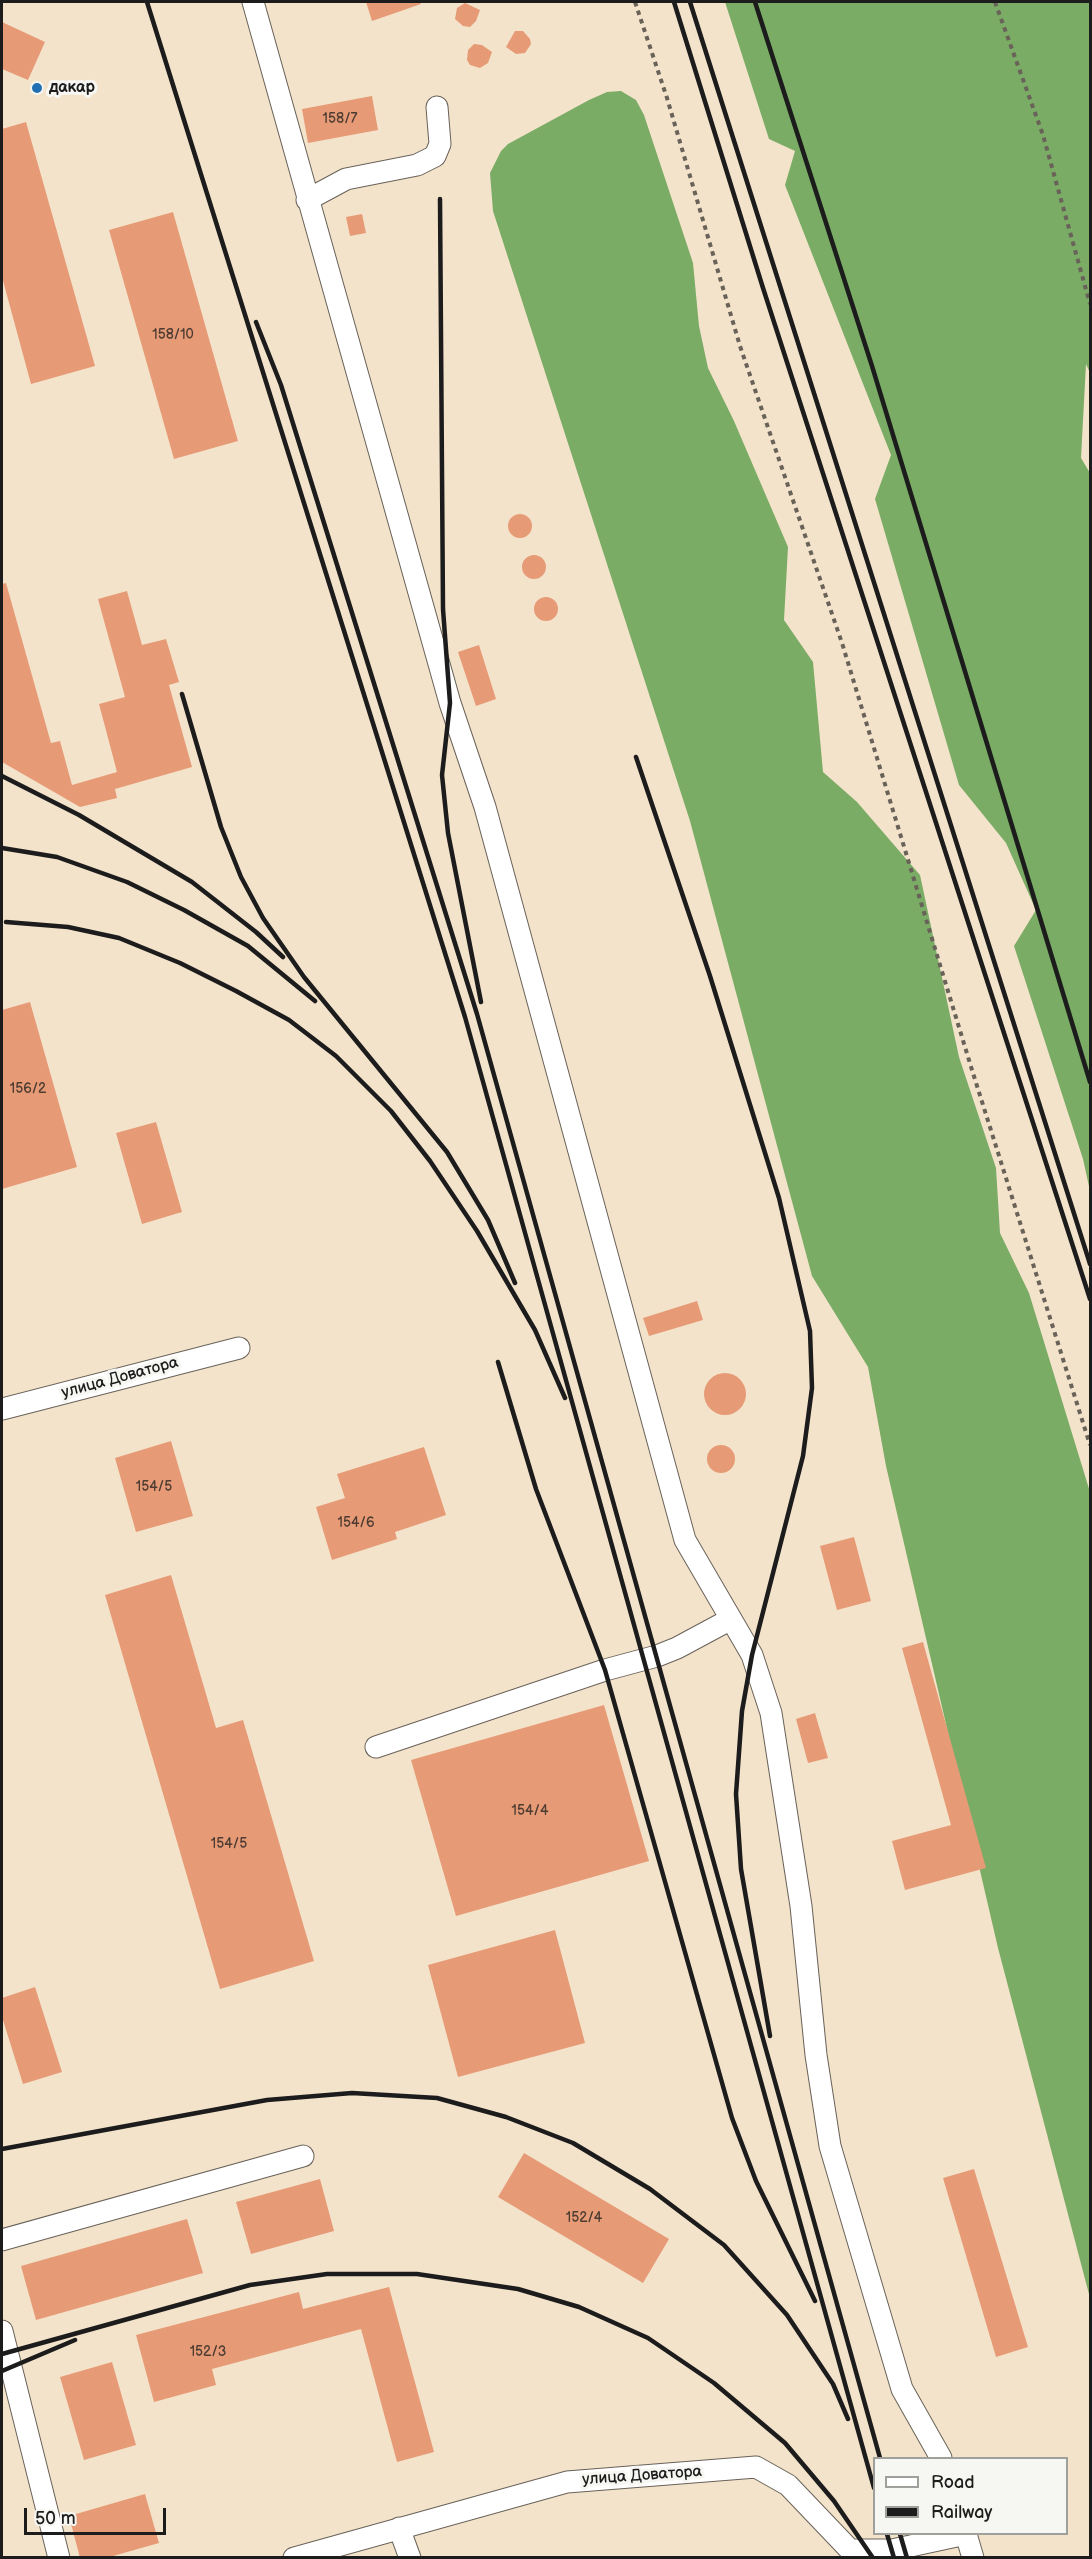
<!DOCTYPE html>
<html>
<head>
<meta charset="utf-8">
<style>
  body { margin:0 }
  #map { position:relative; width:1092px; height:2559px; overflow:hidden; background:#f4e3cb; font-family:"Balsamiq Sans",sans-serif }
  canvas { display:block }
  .frame { position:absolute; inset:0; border:3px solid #1c1c1c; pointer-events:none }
  .legend { position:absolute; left:873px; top:2457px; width:195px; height:78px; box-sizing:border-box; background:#f6f6f2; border:2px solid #9f9f9c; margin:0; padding:8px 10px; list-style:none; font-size:18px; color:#1c1c1c }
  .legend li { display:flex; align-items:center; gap:12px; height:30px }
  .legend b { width:30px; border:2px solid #9f9f9c }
  .scale { position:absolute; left:24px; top:2508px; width:142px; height:27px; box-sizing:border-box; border:3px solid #1c1c1c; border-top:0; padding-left:8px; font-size:18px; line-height:21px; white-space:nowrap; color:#1c1c1c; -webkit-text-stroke:4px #f6f6f2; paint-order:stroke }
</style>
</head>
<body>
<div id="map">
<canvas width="1092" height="2559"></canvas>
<div class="frame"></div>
<ul class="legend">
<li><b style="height:8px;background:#fff"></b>Road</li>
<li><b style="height:8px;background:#1c1c1c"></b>Railway</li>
</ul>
<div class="scale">50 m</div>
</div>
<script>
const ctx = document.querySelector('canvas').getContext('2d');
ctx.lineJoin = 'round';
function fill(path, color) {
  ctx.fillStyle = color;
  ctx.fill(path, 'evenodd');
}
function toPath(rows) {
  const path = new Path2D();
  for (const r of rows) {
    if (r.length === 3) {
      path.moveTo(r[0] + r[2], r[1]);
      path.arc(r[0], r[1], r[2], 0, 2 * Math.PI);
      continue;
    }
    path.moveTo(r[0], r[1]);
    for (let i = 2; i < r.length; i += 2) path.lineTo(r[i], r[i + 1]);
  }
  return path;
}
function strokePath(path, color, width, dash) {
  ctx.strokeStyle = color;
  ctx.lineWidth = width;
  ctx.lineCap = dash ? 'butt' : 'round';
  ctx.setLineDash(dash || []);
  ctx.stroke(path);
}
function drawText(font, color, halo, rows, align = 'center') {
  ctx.font = font + ' "Balsamiq Sans",sans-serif';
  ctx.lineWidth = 6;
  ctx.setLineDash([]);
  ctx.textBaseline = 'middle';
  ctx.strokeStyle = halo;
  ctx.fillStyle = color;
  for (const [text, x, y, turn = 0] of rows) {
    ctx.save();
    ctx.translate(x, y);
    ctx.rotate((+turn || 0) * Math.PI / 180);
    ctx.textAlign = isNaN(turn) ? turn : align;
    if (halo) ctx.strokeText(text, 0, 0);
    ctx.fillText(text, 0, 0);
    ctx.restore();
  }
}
fill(toPath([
  [725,2,1090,2,1090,373,1086,364,1081,458,1090,473,1090,1191,1083,1159,1014,946,1036,910,1006,843,959,785,875,499,891,455,785,185,795,151,769,139],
  [621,91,636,100,644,115,693,263,699,326,708,368,734,421,788,547,784,620,813,662,823,772,857,802,920,875,959,1057,996,1168,1000,1233,1029,1293,1090,1492,1090,2298,998,1948,886,1466,868,1367,812,1276,690,821,493,211,490,173,501,151,508,144,589,100,607,92]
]), '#7bac66');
fill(toPath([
  [366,2,420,2,421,4,372,21],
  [465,3,480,10,476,21,470,27,463,26,455,19,457,8],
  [2,22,45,42,28,80,2,69],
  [515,31,523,31,530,39,531,44,525,53,516,54,506,47],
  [474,44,482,45,492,52,488,63,480,68,470,65,467,60,468,50],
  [372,96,378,130,308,143,302,109],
  [26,122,95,366,31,384,2,277,2,129],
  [173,212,238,441,174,459,109,230],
  [362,214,366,233,350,236,346,217],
  [520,526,12],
  [534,567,12],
  [6,583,51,743,60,741,72,785,117,772,99,704,125,697,98,599,127,591,142,645,166,639,179,682,169,685,192,767,115,789,117,798,80,807,2,762,2,584],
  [546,609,12],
  [479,645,496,699,476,706,458,652],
  [30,1002,77,1167,2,1189,2,1010],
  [156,1122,182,1212,142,1224,116,1133],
  [697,1301,703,1320,649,1336,643,1318],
  [725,1394,21],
  [171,1441,193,1516,136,1532,115,1458],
  [721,1459,14],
  [424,1447,446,1515,395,1532,397,1539,332,1560,316,1507,345,1498,337,1474],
  [854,1537,871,1601,837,1610,820,1546],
  [171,1575,216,1728,243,1720,314,1961,220,1989,105,1595],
  [923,1642,986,1868,905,1890,892,1841,951,1825,902,1648],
  [604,1705,649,1861,456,1916,411,1760],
  [815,1713,828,1758,808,1763,796,1719],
  [555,1930,585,2043,458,2077,428,1965],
  [35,1987,62,2072,23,2084,2,2017,2,1998],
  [524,2153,669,2239,643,2283,498,2197],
  [974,2169,1028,2347,996,2357,943,2178],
  [320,2179,334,2231,251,2254,236,2202],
  [187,2219,203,2273,36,2320,21,2266],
  [389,2287,434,2452,397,2462,361,2329,212,2369,216,2385,154,2402,136,2335,299,2292,303,2309],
  [112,2362,136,2445,84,2460,60,2377],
  [145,2494,159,2543,106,2558,80,2558,69,2516]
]), '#e69b76');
const minor = toPath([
  [253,2,450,703,485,807,685,1540,752,1655,771,1713,801,1906,816,2055,830,2146,902,2389,941,2458],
  [307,200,346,179,417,165,435,156,440,144,437,107],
  [2,1409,239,1348],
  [376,1747,605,1670,657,1656,677,1648,731,1619],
  [2,2240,303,2156],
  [2,2331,59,2558],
  [399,2528,410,2558],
  [966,2534,973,2558],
  [294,2558,567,2482,756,2467,788,2485,850,2550,892,2550,966,2534]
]);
strokePath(minor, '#686259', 23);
strokePath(toPath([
  [635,2,667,98,740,346,842,643,972,1070,1090,1445],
  [995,2,1043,135,1090,304]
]), '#686259', 4, [4.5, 4.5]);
strokePath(minor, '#fff', 21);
strokePath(toPath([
  [147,2,465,1017,874,2488],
  [674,2,763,288,1090,1299],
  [690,2,1090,1264],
  [755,2,872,366,1090,1082],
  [440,199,443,609,450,703,442,775,448,833,481,1002],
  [256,322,281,385,477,1014,880,2458],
  [182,694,221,827,241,877,263,918,304,977,447,1152,488,1220,515,1283],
  [636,757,710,976,779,1198,810,1331,812,1388,803,1456,752,1655,742,1711,736,1794,741,1869,770,2036],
  [2,776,79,815,192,882,256,932,283,957],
  [2,848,57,857,127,882,184,910,248,946,315,1001],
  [6,922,68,927,119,938,180,963,236,991,289,1020,336,1056,391,1111,430,1161,477,1231,535,1330,565,1398],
  [498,1362,536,1489,605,1670,732,2118,756,2181,815,2301],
  [2,2149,267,2100,352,2093,437,2098,506,2117,573,2143,650,2189,724,2245,787,2315,833,2384,848,2419],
  [2,2354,250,2285,327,2274,417,2274,518,2289,579,2307,648,2338,714,2383,785,2443,834,2501,873,2558],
  [2,2371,75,2340],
  [887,2534,894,2558],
  [900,2534,907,2558]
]), '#1c1c1c', 4.5);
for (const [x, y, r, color] of [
  [37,88,6,"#1f6fb2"]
]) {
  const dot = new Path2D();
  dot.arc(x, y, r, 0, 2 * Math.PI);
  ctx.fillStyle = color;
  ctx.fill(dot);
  strokePath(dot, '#f6f6f2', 2);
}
drawText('14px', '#4e3c32', null, [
  ["158/7",340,119],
  ["158/10",173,335],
  ["156/2",28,1089],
  ["154/5",154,1487],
  ["154/6",356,1523],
  ["154/4",530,1811],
  ["154/5",229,1844],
  ["152/4",584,2218],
  ["152/3",208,2352]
]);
drawText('bold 16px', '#1c1c1c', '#f6f6f2', [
  ["дакар",49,88]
], 'left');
drawText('16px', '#1c1c1c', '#f6f6f2', [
  ["улица Доватора",120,1378,-15],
  ["улица Доватора",642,2476,-4]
]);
</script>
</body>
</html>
